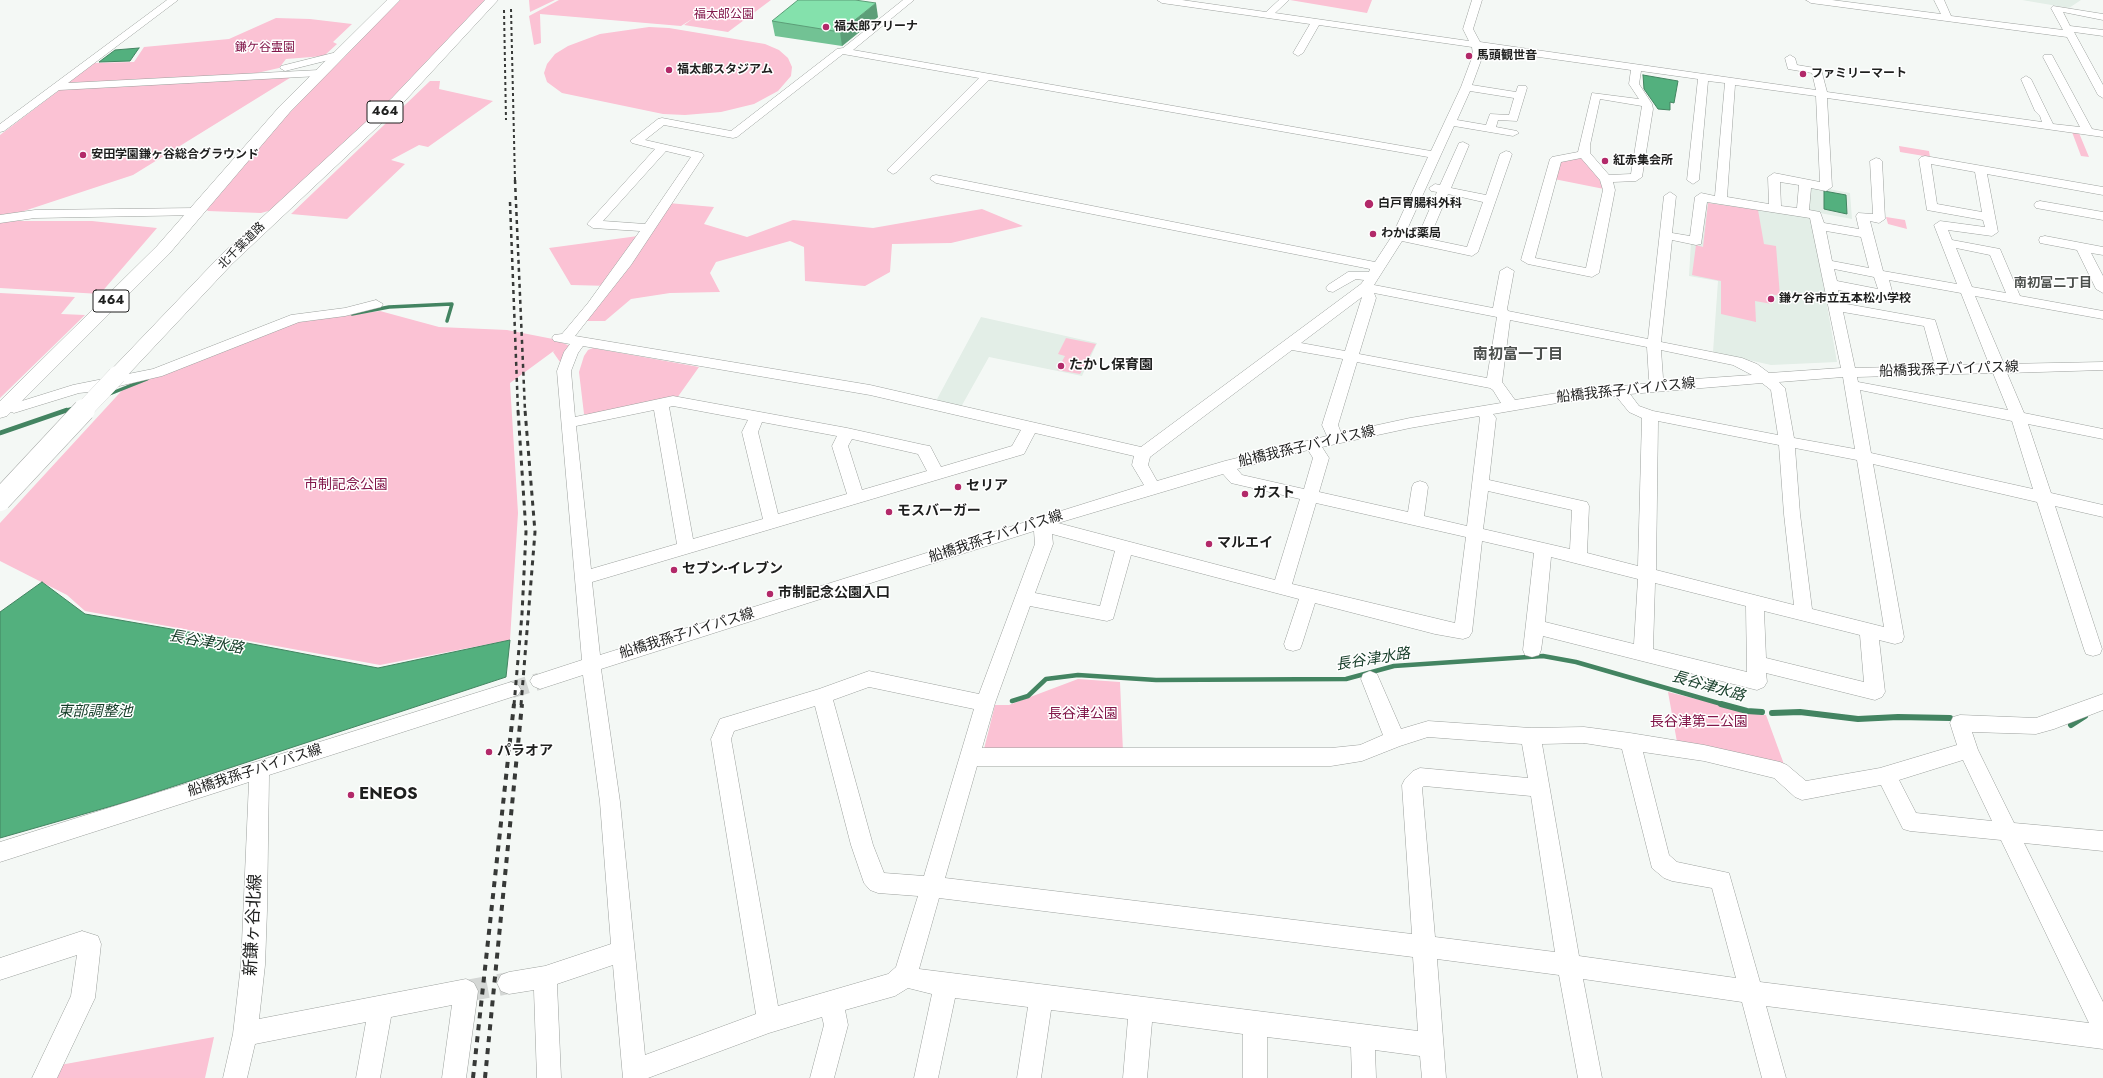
<!DOCTYPE html>
<html>
<head>
<meta charset="utf-8">
<style>
  body { margin:0 }
  canvas { display:block; background:#f4f8f5 }
</style>
</head>
<body>
<canvas width="2103" height="1078"></canvas>
<script>
const ctx = document.querySelector('canvas').getContext('2d');
ctx.lineJoin = 'round';
function fill(path, color) {
  ctx.fillStyle = color;
  ctx.fill(path, 'evenodd');
}
function toPath(rows) {
  const path = new Path2D();
  for (const r of rows) {
    path.moveTo(r[0], r[1]);
    for (let i = 2; i < r.length; i += 2) path.lineTo(r[i], r[i + 1]);
  }
  return path;
}
function strokePath(path, color, width, dash) {
  ctx.strokeStyle = color;
  ctx.lineWidth = width;
  ctx.lineCap = dash ? 'butt' : 'round';
  ctx.setLineDash(dash || []);
  ctx.stroke(path);
}
function drawText(font, color, halo, rows, align = 'center') {
  ctx.font = font + ' Jost,"Noto Sans JP",sans-serif';
  ctx.lineWidth = 3;
  ctx.setLineDash([]);
  ctx.textBaseline = 'middle';
  ctx.strokeStyle = halo;
  ctx.fillStyle = color;
  for (const [text, x, y, turn = 0] of rows) {
    ctx.save();
    ctx.translate(x, y);
    ctx.rotate((+turn || 0) * Math.PI / 180);
    ctx.textAlign = isNaN(turn) ? turn : align;
    if (halo) ctx.strokeText(text, 0, 0);
    ctx.fillText(text, 0, 0);
    ctx.restore();
  }
}
fill(toPath([
  [2022,0,2081,0,2069,8],
  [1808,185,1850,193,1852,219,1809,211],
  [1703,200,1811,215,1837,362,1771,365,1713,352,1718,281,1689,276,1691,242],
  [981,317,1097,343,1082,376,989,357,961,407,936,401]
]), '#e3eee7');
fill(toPath([
  [399,0,486,0,387,103,272,210,261,213,208,211,205,208,253,149],
  [529,0,555,0,530,12],
  [559,0,771,0,728,32,684,25,695,17,681,26,540,14,541,43,534,45,529,16],
  [1290,0,1372,0,1367,13],
  [276,18,310,19,352,24,333,42,337,44,324,56,286,59,279,68,248,75,65,85,94,63,134,62,144,47,229,39],
  [649,27,669,28,765,44,779,50,788,58,792,67,791,76,778,91,754,104,721,112,685,115,663,114,562,93,547,82,544,73,547,64,555,54,568,46,600,34],
  [293,76,133,175,21,212,0,215,0,135,62,88],
  [430,81,440,81,439,89,493,101,428,147,419,145,391,160,405,164,347,219,291,214],
  [2072,132,2079,133,2089,157,2081,156],
  [1899,146,1929,151,1930,157,1900,152],
  [1581,158,1595,171,1604,189,1554,179,1558,162],
  [668,203,714,207,704,224,747,237,793,220,873,228,982,209,1023,226,951,243,892,244,890,272,865,286,805,281,804,247,790,241,716,262,710,273,720,292,670,293,631,299,605,321,586,321,611,286,571,285,549,248,638,236],
  [1708,203,1758,210,1764,244,1776,246,1780,296,1771,294,1772,304,1755,301,1756,322,1721,314,1721,281,1692,275,1696,245,1703,247],
  [1886,217,1905,220,1907,229,1888,224],
  [17,221,92,221,157,228,100,294,0,288,0,222],
  [0,293,75,297,61,314,85,315,0,398],
  [380,311,439,327,507,330,553,339,570,346,560,362,553,352,555,350,510,383,518,513,510,640,380,665,85,611,67,595,0,561,0,523,127,385,292,323],
  [1066,338,1096,344,1080,374,1057,370,1065,356,1058,354],
  [593,348,699,367,677,398,588,415,584,414,579,372,584,356,588,350],
  [1078,679,1120,682,1123,752,983,753,995,705,1009,705],
  [1668,692,1761,715,1766,715,1785,767,1677,742],
  [214,1037,205,1078,54,1078,60,1065]
]), '#fbc2d4');
const water = toPath([
  [139,48,130,61,99,62,115,50,139,48],
  [1643,75,1678,81,1674,103,1670,102,1670,110,1658,109,1644,89,1643,75],
  [1824,191,1846,195,1847,214,1824,209,1824,191],
  [42,582,85,614,200,634,378,668,510,640,506,677,126,802,0,838,0,612,42,582]
]);
fill(water, '#53b07e');
strokePath(water, '#438461', 1);
strokePath(toPath([
  [352,314,389,307,452,304,447,321],
  [107,395,147,379],
  [64,411,74,408]
]), '#438461', 3.5);
strokePath(toPath([
  [0,433,67,410],
  [1012,701,1028,696,1046,679,1078,675,1156,680,1346,679,1394,666,1543,656,1576,662,1725,705]
]), '#438461', 4.5);
strokePath(toPath([
  [1721,704,1747,711,1762,712],
  [1772,713,1800,712,1858,719,1898,717,1950,718],
  [2071,725,2085,716]
]), '#438461', 6);
strokePath(toPath([
  [511,690,540,681]
]), '#d4d7d5', 17, [17, 8]);
strokePath(toPath([
  [466,991,509,983]
]), '#d4d7d5', 22, [22, 11]);
const minor = toPath([
  [167,0,178,0,68,83,319,70,324,73,319,76,59,90,4,131,0,132,0,124,167,0],
  [903,0,914,0,853,50,1431,151,1461,87,1473,55,1472,47,1319,25,1303,53,1298,56,1293,53,1310,24,1162,3,1157,0,1182,0,1266,12,1279,0,1289,0,1275,13,1469,41,1463,29,1472,0,1482,0,1473,29,1480,42,1816,90,1812,73,1788,69,1785,58,1790,55,1795,58,1797,65,1821,69,1827,92,2042,122,2040,116,2035,111,2021,79,2026,76,2031,79,2053,124,2080,127,2043,57,2044,55,2052,55,2092,129,2103,131,2103,137,1827,98,1832,187,1826,191,1811,188,1809,210,1820,212,1824,223,1859,229,1856,216,1858,213,1873,214,1870,161,1876,158,1880,159,1882,161,1885,219,1879,223,1870,221,1883,271,1957,284,1934,225,1940,221,1985,227,1983,220,1927,210,1919,159,1921,157,1925,156,2103,187,2103,195,1987,174,1998,232,1992,236,1948,230,1952,240,2000,249,2020,296,2103,311,2103,319,1975,296,2004,364,2103,362,2103,370,2007,373,2024,413,2103,429,2103,439,2028,424,2051,493,2103,505,2103,517,2055,506,2102,649,2100,654,2093,656,2086,654,2084,649,2037,502,1873,464,1904,637,1902,642,1895,644,1879,640,1885,692,1882,697,1875,700,1766,673,1767,682,1764,687,1757,690,1543,636,1541,650,1539,655,1532,657,1525,655,1523,650,1534,553,1482,541,1472,632,1469,637,1463,639,1435,634,1315,603,1302,644,1300,649,1293,651,1286,649,1284,644,1299,599,1131,555,1113,619,1107,621,1030,606,995,703,982,748,1331,748,1360,745,1383,735,1361,679,1363,674,1370,671,1377,674,1401,729,1428,721,1531,728,1584,727,1630,733,1704,745,1780,762,1787,765,1806,781,1880,768,1957,745,1950,723,1953,717,1960,715,2036,718,2103,694,2103,710,2054,729,2036,734,1972,732,1978,750,2014,823,2103,831,2103,851,2024,843,2103,1002,2103,1049,1766,1006,1786,1078,1762,1078,1742,1002,1583,979,1602,1078,1578,1078,1559,975,1437,959,1446,1078,1422,1078,1420,1056,1375,1050,1376,1078,1352,1078,1351,1047,1267,1037,1267,1078,1243,1078,1243,1034,1152,1022,1147,1078,1123,1078,1128,1019,1051,1010,1041,1078,1017,1078,1028,1007,955,998,938,1078,914,1078,932,994,908,988,895,996,845,1010,848,1025,834,1078,810,1078,824,1025,822,1017,769,1033,648,1078,623,1078,613,965,557,984,561,1078,537,1078,534,990,509,994,501,991,497,983,501,975,509,972,545,966,611,944,600,802,583,675,540,689,533,686,530,681,533,676,582,660,557,371,564,352,570,344,554,341,552,338,554,335,562,334,588,303,640,231,593,228,587,224,655,149,632,143,630,141,658,119,662,118,731,131,837,49,843,48,903,0],
  [1482,49,1631,70,1629,84,1639,99,1592,93,1578,152,1552,157,1550,159,1521,260,1528,264,1592,277,1599,273,1615,190,1613,182,1636,181,1642,177,1653,109,1652,104,1639,84,1641,71,1698,79,1687,180,1693,184,1699,180,1708,81,1725,83,1715,196,1701,193,1695,197,1690,236,1672,233,1676,196,1670,192,1664,196,1648,339,1508,311,1507,309,1514,271,1507,267,1500,271,1493,308,1374,285,1402,241,1472,256,1478,252,1512,154,1510,152,1506,151,1500,154,1486,195,1451,188,1469,145,1463,142,1459,143,1440,185,1435,184,1429,188,1431,191,1437,192,1418,236,1405,234,1454,126,1513,136,1519,133,1517,131,1496,127,1498,120,1517,121,1527,88,1526,86,1518,86,1516,92,1472,85,1483,55,1482,49],
  [843,54,979,78,887,170,893,174,897,172,989,80,1428,157,1392,236,1375,262,936,175,932,176,930,179,936,183,1370,269,1369,272,1348,272,1328,285,1326,288,1328,291,1333,292,1356,279,1364,280,1361,284,1141,447,870,385,575,336,631,265,704,155,702,153,645,140,664,125,733,138,737,137,843,54],
  [1735,85,1816,96,1820,182,1774,173,1768,177,1769,204,1727,197,1735,85],
  [1470,91,1514,98,1509,115,1490,114,1486,125,1457,120,1470,91],
  [1600,99,1642,106,1631,174,1609,175,1590,153,1590,145,1600,99],
  [666,151,691,157,645,224,603,221,666,151],
  [1581,158,1600,180,1603,190,1586,268,1535,258,1561,162,1581,158],
  [1931,164,1975,172,1982,212,1937,204,1931,164],
  [1780,182,1799,185,1797,208,1781,206,1780,182],
  [1448,194,1483,202,1467,247,1429,239,1448,194],
  [1707,202,1810,218,1841,368,1769,373,1757,364,1742,358,1661,342,1672,240,1696,245,1701,244,1707,202],
  [1826,231,1861,237,1869,268,1832,261,1826,231],
  [1956,248,1990,255,2006,293,1972,287,1956,248],
  [1834,269,1874,277,1878,289,1837,281,1834,269],
  [1889,280,1961,293,1989,364,1949,365,1935,320,1841,303,1838,290,1886,299,1891,298,1893,295,1889,280],
  [1374,293,1497,317,1487,378,1359,354,1376,298,1374,293],
  [1362,297,1345,351,1301,343,1362,297],
  [1843,312,1924,326,1935,366,1855,368,1843,312],
  [1510,320,1647,347,1649,379,1651,383,1563,392,1515,400,1502,382,1510,320],
  [583,346,870,395,1021,430,1012,446,941,467,930,446,924,445,847,428,673,396,575,417,571,371,578,353,583,346],
  [1292,350,1343,359,1322,425,1327,436,1225,461,1157,481,1148,465,1150,457,1292,350],
  [1661,350,1733,365,1752,375,1666,381,1663,378,1661,350],
  [1357,362,1490,388,1493,390,1501,403,1410,418,1341,433,1338,425,1357,362],
  [1993,373,2008,410,1858,382,1857,377,1993,373],
  [1843,377,1855,449,1794,438,1785,388,1779,382,1843,377],
  [1762,383,1771,390,1778,435,1653,411,1639,406,1630,394,1762,383],
  [1860,390,2012,421,2033,489,1871,453,1860,390],
  [1616,396,1629,412,1642,418,1638,566,1587,553,1589,506,1587,502,1489,480,1496,418,1493,414,1563,402,1616,396],
  [673,406,748,420,742,432,763,519,693,539,669,407,673,406],
  [654,410,677,544,591,569,576,426,654,410],
  [1479,416,1480,418,1467,526,1424,516,1428,487,1426,483,1420,481,1414,483,1412,487,1408,512,1319,492,1329,458,1322,447,1410,428,1479,416],
  [1658,421,1779,445,1784,514,1794,605,1656,570,1658,421],
  [762,422,837,436,832,446,847,494,778,514,758,432,762,422],
  [1035,433,1134,456,1132,465,1144,485,600,655,592,582,1024,454,1035,433],
  [852,439,918,454,927,471,862,490,848,446,852,439],
  [1795,448,1857,460,1884,627,1812,609,1800,514,1795,448],
  [1308,450,1313,458,1304,489,1242,475,1237,469,1308,450],
  [1223,474,1231,483,1300,499,1275,580,1058,523,1223,474],
  [1488,491,1572,510,1570,549,1483,529,1488,491],
  [1316,503,1466,537,1455,623,1292,584,1316,503],
  [1034,531,1035,544,979,694,869,671,819,689,720,719,711,739,756,1014,645,1055,620,802,601,669,1034,531],
  [1052,534,1115,551,1100,606,1035,593,1053,544,1052,534],
  [1551,557,1638,579,1634,644,1545,622,1551,557],
  [1655,583,1746,606,1747,672,1653,649,1655,583],
  [1764,611,1860,635,1864,682,1766,658,1764,611],
  [869,687,974,709,924,876,884,873,873,845,833,700,869,687],
  [815,706,851,845,864,883,870,890,878,893,918,896,896,967,888,974,778,1006,731,739,734,731,815,706],
  [1428,737,1522,744,1528,778,1420,768,1413,771,1405,779,1402,785,1412,934,945,878,977,766,1331,766,1362,761,1400,746,1428,737],
  [1584,743,1622,749,1652,868,1664,878,1672,881,1712,888,1736,978,1579,956,1542,744,1584,743],
  [1643,752,1704,761,1774,778,1795,797,1802,800,1881,785,1903,829,1910,831,2001,840,2089,1023,1760,982,1729,873,1677,862,1669,855,1643,752],
  [1963,760,1992,821,1916,813,1899,780,1963,760],
  [1424,786,1531,796,1555,952,1435,937,1422,788,1424,786],
  [939,898,1413,957,1418,1031,919,969,939,898],
  [1806,0,1832,0,1941,14,1934,0,1944,0,1951,16,2063,30,2051,8,2053,6,2103,14,2103,20,2063,12,2070,26,2103,30,2103,36,2074,32,2103,85,2103,98,2098,95,2067,37,1811,3,1806,0],
  [337,52,341,53,342,55,341,57,285,71,280,68,281,66,337,52],
  [2040,201,2103,212,2103,220,2036,208,2034,205,2036,202,2040,201],
  [196,208,200,209,202,212,200,215,35,218,0,223,0,215,35,210,196,208],
  [2045,236,2103,247,2103,255,2091,253,2103,276,2103,293,2096,289,2077,250,2040,243,2039,240,2040,237,2045,236],
  [376,300,383,304,381,307,345,316,299,322,162,376,98,391,79,393,14,413,9,411,6,408,9,405,73,385,153,369,291,315,345,308,376,300],
  [511,682,518,685,521,690,518,695,269,775,267,910,265,965,259,1019,466,979,474,983,478,991,466,1078,442,1078,452,1005,391,1017,380,1078,356,1078,366,1022,255,1044,247,1078,223,1078,233,1034,241,965,249,782,0,862,0,842,511,682],
  [82,931,98,936,101,944,95,998,57,1078,32,1078,71,996,77,955,0,980,0,958,82,931]
]);
const highway = toPath([
  [387,0,400,0,290,112,169,254,7,416,0,418,0,401,157,246,280,106,387,0],
  [485,0,498,0,402,104,232,264,124,379,117,381,110,379,108,375,110,371,220,256,392,98,485,0]
]);
strokePath(minor, '#9da19e', 1);
strokePath(highway, '#9da19e', 1);
fill(minor, '#fff');
fill(highway, '#fff');
strokePath(toPath([
  [511,9,515,181],
  [504,10,506,120]
]), '#373937', 2, [3, 3]);
strokePath(toPath([
  [515,180,525,411],
  [510,202,518,411]
]), '#373937', 2.5, [4, 4]);
strokePath(toPath([
  [514,705,522,614,526,532,518,410],
  [521,705,535,532,525,410]
]), '#373937', 3, [5, 5]);
strokePath(toPath([
  [473,1078,514,704],
  [485,1078,522,704]
]), '#373937', 4, [6, 6]);
const highwayBridgeFar1 = toPath([
  [83,411,117,375]
]);
const highwayBridge = toPath([
  [0,500,84,410]
]);
strokePath(highwayBridgeFar1, '#9da19e', 18, []);
strokePath(highwayBridge, '#9da19e', 23, []);
strokePath(highwayBridgeFar1, '#fff', 18);
strokePath(highwayBridge, '#fff', 22);
fill(toPath([
  [878,17,842,46,775,36,772,21]
]), '#72c294');
fill(toPath([
  [876,3,878,17,842,46,840,32]
]), '#5c9e78');
const building = toPath([
  [798,0,855,0,876,3,840,32,772,21,798,0]
]);
fill(building, '#84e1ac');
strokePath(building, '#5c9e78', 1);
for (const [x, y, r, color] of [
  [826,27,4,"#b22969"],
  [1469,56,4,"#b22969"],
  [669,70,4,"#b22969"],
  [1803,74,4,"#b22969"],
  [83,155,4,"#b22969"],
  [1605,161,4,"#b22969"],
  [1369,204,5,"#b22969"],
  [1373,234,4,"#b22969"],
  [1771,299,4,"#b22969"],
  [1061,366,4,"#b22969"],
  [958,487,4,"#b22969"],
  [1245,494,4,"#b22969"],
  [889,512,4,"#b22969"],
  [1209,544,4,"#b22969"],
  [674,570,4,"#b22969"],
  [770,594,4,"#b22969"],
  [489,752,4,"#b22969"],
  [351,795,4,"#b22969"]
]) {
  const dot = new Path2D();
  dot.arc(x, y, r, 0, 2 * Math.PI);
  ctx.fillStyle = color;
  ctx.fill(dot);
  strokePath(dot, '#fff', 1.5);
}
drawText('12px', '#82174a', '#fff', [
  ["福太郎公園",724,15],
  ["鎌ケ谷霊園",265,48]
]);
drawText('bold 12px', '#1e1f1e', '#fff', [
  ["福太郎アリーナ",834,27],
  ["馬頭観世音",1477,56],
  ["福太郎スタジアム",677,70],
  ["ファミリーマート",1811,74],
  ["安田学園鎌ヶ谷総合グラウンド",91,155],
  ["紅赤集会所",1613,161],
  ["白戸胃腸科外科",1378,204],
  ["わかば薬局",1381,234],
  ["鎌ケ谷市立五本松小学校",1779,299]
], 'left');
drawText('12px', '#1e1f1e', '#fff', [
  ["北千葉道路",242,246,-45]
]);
for (const [x, y, w] of [
  [385,112,36],
  [111,301,36]
]) {
  const box = new Path2D();
  box.roundRect(x - w / 2, y - 11, w, 22, 3);
  ctx.fillStyle = '#fff';
  ctx.fill(box);
  strokePath(box, '#1e1f1e', 1);
}
drawText('bold 13px', '#1e1f1e', null, [
  ["464",385,112],
  ["464",111,301]
]);
drawText('bold 13px', '#4b4f4c', '#fff', [
  ["南初富二丁目",2053,284]
]);
drawText('bold 14px', '#1e1f1e', '#fff', [
  ["たかし保育園",1069,366],
  ["セリア",966,487],
  ["ガスト",1253,494],
  ["モスバーガー",897,512],
  ["マルエイ",1217,544],
  ["セブン-イレブン",682,570],
  ["市制記念公園入口",778,594],
  ["パラオア",497,752]
], 'left');
drawText('14px', '#1e1f1e', '#fff', [
  ["船橋我孫子バイパス線",1949,370,-2],
  ["船橋我孫子バイパス線",1626,391,-6],
  ["船橋我孫子バイパス線",1307,447,-13],
  ["船橋我孫子バイパス線",996,537,-18],
  ["船橋我孫子バイパス線",687,634,-17],
  ["船橋我孫子バイパス線",255,771,-18]
]);
drawText('14px', '#82174a', '#fff', [
  ["市制記念公園",346,486],
  ["長谷津公園",1083,715],
  ["長谷津第二公園",1699,723]
]);
drawText('bold 15px', '#4b4f4c', '#fff', [
  ["南初富一丁目",1518,355]
]);
drawText('italic 15px', '#143c27', '#fff', [
  ["長谷津水路",206,643,10],
  ["長谷津水路",1373,660,-9],
  ["長谷津水路",1708,687,16],
  ["東部調整池",95,712]
]);
drawText('bold 17px', '#1e1f1e', '#fff', [
  ["ENEOS",359,795]
], 'left');
drawText('17px', '#1e1f1e', '#fff', [
  ["新鎌ヶ谷北線",254,925,-87]
]);
</script>
</body>
</html>
